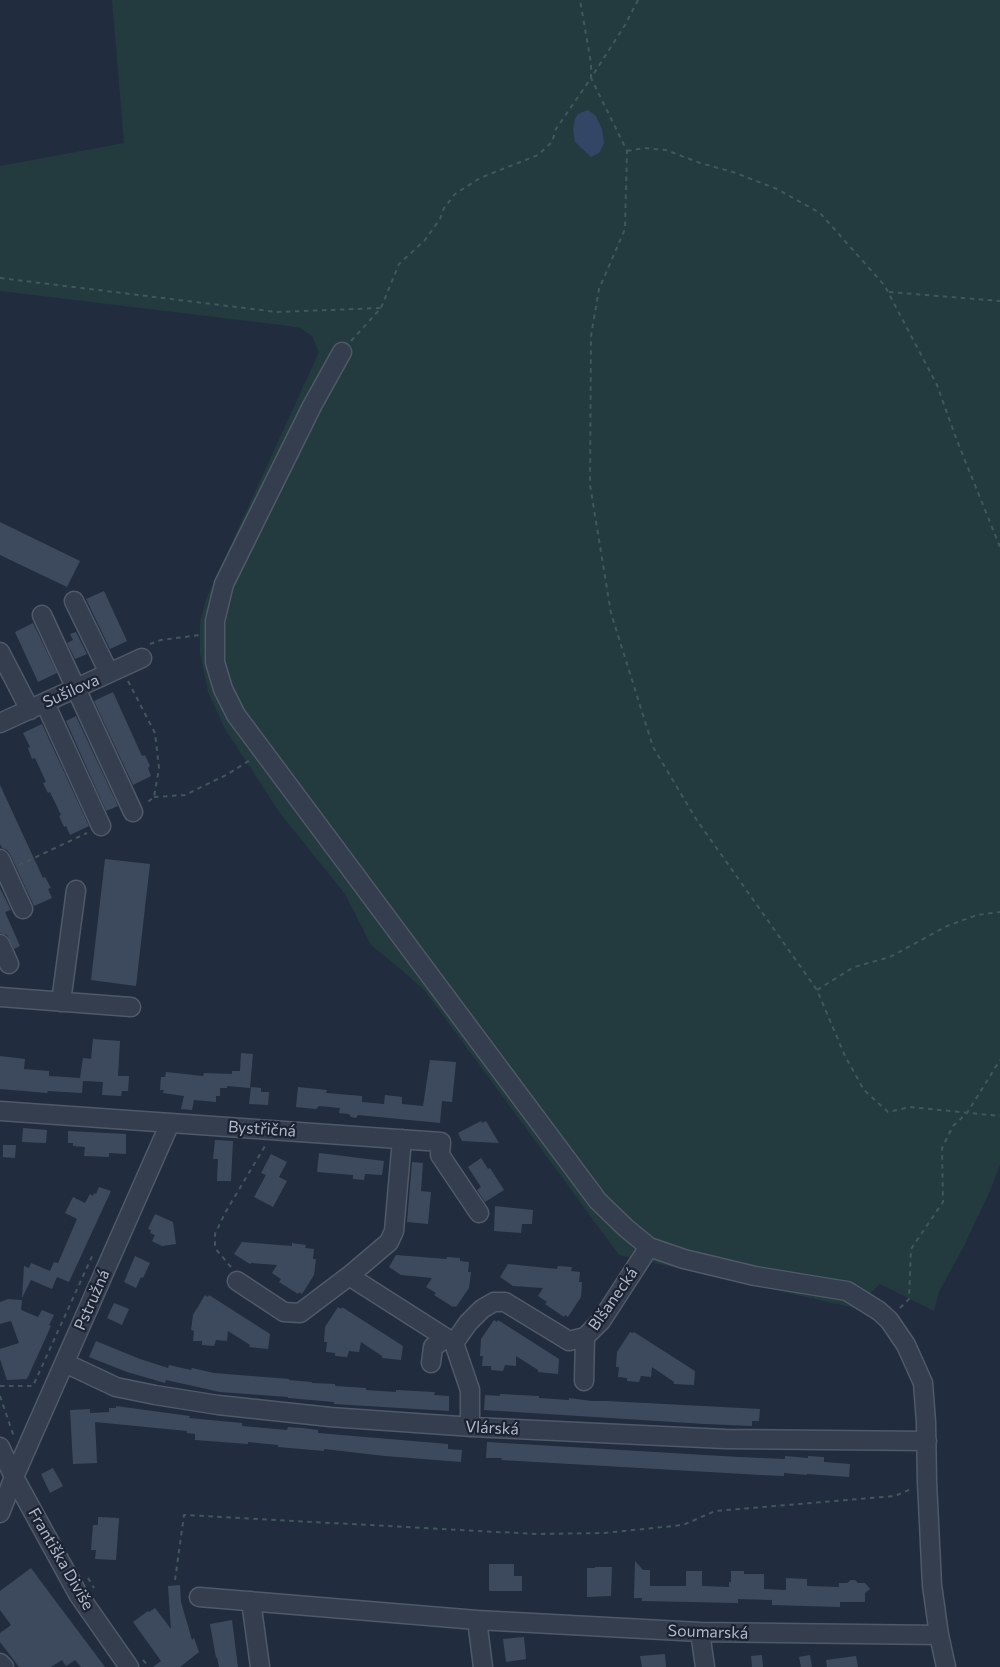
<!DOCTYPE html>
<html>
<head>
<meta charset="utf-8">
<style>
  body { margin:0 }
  canvas { display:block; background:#212c3e }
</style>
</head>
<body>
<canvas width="1000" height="1667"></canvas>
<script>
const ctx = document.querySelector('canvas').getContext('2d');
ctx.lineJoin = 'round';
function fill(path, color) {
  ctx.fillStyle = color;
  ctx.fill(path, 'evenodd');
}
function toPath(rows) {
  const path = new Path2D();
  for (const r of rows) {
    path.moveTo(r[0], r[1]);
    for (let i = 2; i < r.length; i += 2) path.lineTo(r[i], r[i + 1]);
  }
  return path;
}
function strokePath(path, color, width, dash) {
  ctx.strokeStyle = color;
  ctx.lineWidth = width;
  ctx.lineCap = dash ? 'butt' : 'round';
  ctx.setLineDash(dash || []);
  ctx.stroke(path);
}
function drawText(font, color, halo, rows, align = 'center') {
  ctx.font = font + ' Commissioner,sans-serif';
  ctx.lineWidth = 4.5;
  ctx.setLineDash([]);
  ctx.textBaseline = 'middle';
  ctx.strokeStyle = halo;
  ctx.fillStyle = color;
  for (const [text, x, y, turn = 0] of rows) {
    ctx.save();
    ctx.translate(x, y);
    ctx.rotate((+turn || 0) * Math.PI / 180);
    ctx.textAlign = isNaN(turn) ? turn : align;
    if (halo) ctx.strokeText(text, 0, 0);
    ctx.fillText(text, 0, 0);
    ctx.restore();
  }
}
fill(toPath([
  [112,0,1000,0,1000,1165,990,1191,964,1246,939,1292,934,1311,880,1284,855,1308,619,1255,425,991,403,971,371,945,345,894,280,813,225,729,208,692,200,653,200,622,206,599,319,352,312,336,300,328,289,326,0,291,0,166,124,143]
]), '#233a3f');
fill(toPath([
  [588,110,596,116,602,129,604,143,599,153,591,157,575,142,573,130,575,119,578,114]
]), '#344666');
fill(toPath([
  [0,522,80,561,67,587,0,555],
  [104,591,127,641,110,649,86,599],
  [33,623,57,673,38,682,15,632],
  [76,632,87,654,75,659,67,643,73,640,70,634],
  [113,692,142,756,145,755,150,766,148,768,151,776,133,785,94,701],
  [76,716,118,806,106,811,66,721],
  [42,724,89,826,70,835,66,826,64,827,59,816,61,815,50,792,48,793,43,783,46,782,35,758,32,759,28,748,30,747,23,733],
  [0,785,43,878,45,877,51,888,48,889,52,898,34,906,10,854,7,850,2,848,0,844],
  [105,859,150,864,136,986,91,980],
  [0,888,11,910,5,912,20,946,14,949,7,935,0,933],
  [93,1039,120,1041,118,1076,129,1076,128,1091,122,1091,121,1096,102,1095,103,1082,83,1081,82,1093,48,1091,47,1093,0,1089,0,1056,25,1059,24,1069,49,1071,49,1076,80,1078,83,1058,91,1059],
  [241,1053,253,1054,250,1088,227,1086,227,1088,220,1088,220,1096,216,1096,216,1102,194,1100,192,1110,181,1109,184,1096,163,1093,164,1090,160,1090,161,1077,165,1077,166,1072,203,1076,204,1073,232,1074,232,1071,240,1071],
  [430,1060,456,1062,452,1102,442,1101,440,1123,358,1115,356,1118,351,1117,349,1114,339,1113,340,1108,319,1106,316,1109,296,1107,298,1087,327,1090,326,1093,362,1096,362,1102,384,1104,385,1095,402,1097,402,1104,423,1106],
  [251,1087,261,1088,261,1092,269,1092,268,1105,249,1104],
  [481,1121,482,1123,486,1121,499,1143,462,1141,458,1133],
  [23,1128,47,1130,46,1143,22,1142],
  [68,1131,126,1134,126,1154,109,1153,109,1157,84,1156,85,1147,73,1146,73,1143,68,1143],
  [215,1140,233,1141,231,1181,217,1181,218,1159,213,1159],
  [3,1145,16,1145,15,1158,3,1157],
  [319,1153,384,1161,382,1175,365,1174,364,1180,353,1179,353,1175,317,1172],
  [271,1154,287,1162,279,1177,287,1181,273,1207,254,1197,266,1175,261,1173],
  [481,1158,488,1169,490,1168,504,1190,485,1202,477,1190,481,1187,468,1167],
  [412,1162,423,1163,421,1191,431,1192,428,1224,407,1222],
  [99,1187,111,1191,69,1282,57,1277,52,1289,31,1280,22,1298,24,1266,29,1268,31,1263,50,1271,54,1262,58,1263,77,1219,65,1213,73,1197,85,1203,90,1194,93,1196,94,1193,96,1194],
  [495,1206,533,1210,532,1224,522,1224,521,1233,494,1231],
  [155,1214,173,1222,176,1244,162,1246,152,1241,155,1235,150,1233,151,1230,148,1229],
  [242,1242,292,1246,292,1243,306,1245,305,1248,314,1249,313,1259,316,1259,314,1275,302,1294,299,1292,298,1294,279,1282,281,1279,272,1273,277,1265,251,1263,250,1264,234,1254],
  [396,1255,446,1259,447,1257,460,1258,460,1261,469,1262,468,1272,471,1272,469,1288,456,1307,454,1306,453,1307,434,1295,436,1293,426,1287,432,1278,401,1275,389,1267],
  [135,1256,150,1263,143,1278,141,1277,136,1288,124,1282],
  [508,1264,557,1269,558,1266,572,1267,571,1271,580,1272,579,1282,582,1282,581,1297,568,1317,565,1315,564,1317,545,1304,547,1302,538,1296,543,1288,513,1286,500,1277],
  [205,1295,208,1297,209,1295,270,1334,268,1349,249,1347,250,1345,228,1331,227,1341,216,1340,214,1346,202,1345,202,1341,193,1341,194,1331,191,1330,193,1315],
  [8,1299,22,1300,21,1310,38,1317,42,1310,54,1315,49,1325,51,1326,27,1379,7,1380,0,1359,0,1349,19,1343,11,1321,0,1324,0,1302],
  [114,1303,129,1309,122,1325,107,1318],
  [338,1307,341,1309,342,1307,403,1346,401,1360,382,1358,382,1356,361,1342,359,1352,349,1351,347,1357,335,1356,335,1353,326,1352,327,1342,324,1342,325,1327],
  [494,1320,497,1322,498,1320,559,1359,558,1374,538,1372,538,1370,516,1356,516,1366,505,1365,503,1371,491,1370,491,1366,482,1366,483,1356,480,1356,481,1339],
  [630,1332,633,1333,634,1332,695,1371,694,1385,674,1384,674,1382,652,1367,651,1377,641,1376,639,1382,627,1381,627,1378,618,1377,619,1367,616,1367,617,1352],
  [96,1341,140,1359,168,1368,169,1365,191,1370,192,1368,214,1373,289,1379,289,1380,312,1382,312,1383,335,1384,335,1386,366,1388,366,1390,396,1392,396,1390,435,1392,434,1395,449,1396,449,1411,334,1404,334,1402,288,1398,288,1397,220,1392,166,1380,165,1383,127,1372,89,1357],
  [500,1394,539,1396,539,1398,569,1400,569,1398,592,1401,607,1401,760,1409,759,1421,752,1421,752,1426,705,1424,484,1410,485,1395,500,1396],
  [116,1406,190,1416,189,1418,242,1423,242,1426,287,1430,288,1427,303,1428,318,1430,318,1433,448,1444,448,1449,462,1450,461,1462,385,1456,324,1449,324,1451,278,1447,278,1445,248,1442,248,1444,195,1440,195,1434,187,1433,187,1431,95,1422,97,1463,73,1464,70,1410,90,1409,90,1413,109,1412,109,1408,116,1408],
  [487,1442,739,1457,785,1459,785,1456,808,1458,808,1456,824,1457,824,1462,850,1464,849,1477,807,1474,807,1475,784,1473,784,1476,761,1475,501,1460,502,1458,486,1458],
  [53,1468,63,1486,50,1493,41,1474],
  [98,1517,119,1518,116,1560,95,1559,96,1550,91,1550,93,1525,98,1525],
  [635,1561,643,1570,650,1570,650,1586,686,1586,686,1571,702,1571,702,1586,729,1587,729,1582,731,1582,731,1571,744,1571,744,1574,764,1574,764,1589,786,1590,786,1578,807,1579,807,1586,839,1587,839,1583,847,1583,851,1580,855,1580,858,1583,865,1583,870,1589,865,1593,865,1602,840,1602,840,1607,772,1605,772,1600,738,1599,738,1603,642,1601,642,1598,634,1598],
  [489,1564,514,1564,514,1576,522,1576,522,1591,489,1591],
  [595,1567,612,1567,611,1596,587,1597,587,1568,595,1568],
  [31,1568,51,1595,105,1667,81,1667,75,1660,66,1666,62,1660,51,1667,19,1667,0,1642,0,1633,11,1625,0,1610,0,1591],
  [180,1585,181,1602,192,1640,194,1638,199,1652,180,1667,153,1667,161,1661,133,1622,148,1611,149,1612,155,1608,171,1629,168,1586],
  [232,1620,238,1667,219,1667,217,1657,216,1658,210,1624],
  [524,1637,526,1659,506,1662,503,1639],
  [665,1654,666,1667,642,1667,640,1656],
  [762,1655,763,1667,752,1667,751,1656],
  [810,1655,812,1667,801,1667,799,1657],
  [856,1656,858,1667,827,1667,826,1660]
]), '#3d4a5d');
const minor = toPath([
  [342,352,312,406,224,584,215,621,215,662,223,689,236,715,598,1201,626,1228,649,1247,684,1259,755,1276,847,1291,879,1311,889,1320,906,1345,923,1383,926,1422,927,1482,932,1585,939,1635,946,1667],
  [74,601,109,673],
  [42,615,133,812],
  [0,652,30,710],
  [45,703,101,826],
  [0,723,142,658],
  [0,859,23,909],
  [0,944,9,964],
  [0,997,131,1007],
  [61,1002,76,890],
  [0,1111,441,1142,440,1155,479,1213],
  [349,1276,454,1343,470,1390,470,1427],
  [237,1281,284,1312,300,1313,349,1276,389,1242,394,1231,402,1139],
  [454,1343,468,1323,482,1309,494,1302,505,1302,569,1341,585,1337,601,1321,649,1247],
  [65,1363,116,1387,155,1395,218,1405,330,1417,473,1427,725,1439,927,1441],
  [431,1363,433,1347,446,1338],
  [584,1381,585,1337],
  [0,1447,14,1477,78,1594,129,1667],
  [0,1513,14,1477,170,1123],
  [199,1597,477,1620,700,1632,939,1635],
  [251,1601,260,1667],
  [477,1620,483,1667],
  [700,1632,705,1667],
  [0,1663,4,1667]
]);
strokePath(minor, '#505968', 21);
strokePath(toPath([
  [638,0,625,25,591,78,627,151,625,229,599,289,591,336,590,485,611,613,653,747,696,819,817,990,845,1056,864,1090,888,1112,910,1107,1000,1116],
  [627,151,644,148,666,150,700,163,733,172,777,189,820,213,885,286,888,292,937,385,956,438,1000,547],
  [0,278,277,312,381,308],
  [889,292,1000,301],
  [351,341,381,308,399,264,425,240,440,219,444,208,455,194,480,178,538,155,552,142,556,129,591,78,591,63,580,0],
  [150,644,161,640,200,635],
  [128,681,155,733,159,768,154,797,145,804],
  [154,797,185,795,228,774,250,760],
  [19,865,87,833],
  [817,990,854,967,890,957,947,926,977,915,1000,912],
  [231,1267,215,1248,215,1234,225,1213,265,1146],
  [900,1308,909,1299,911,1249,943,1202,942,1148,953,1126,967,1113,1000,1060],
  [0,1386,33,1386,94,1252],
  [0,1396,14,1437],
  [88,1578,94,1588],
  [175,1580,184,1515,535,1534,604,1533,683,1525,715,1511,895,1496,911,1489],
  [143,1660,149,1667]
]), '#41575c', 2, [4.5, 4.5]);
strokePath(minor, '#353e4e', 18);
drawText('16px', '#b1b9c9', '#1b2332', [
  ["Sušilova",71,691,-24],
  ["Bystřičná",262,1129,4],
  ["Blšanecká",613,1299,-55],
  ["Pstružná",92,1300,-66],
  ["Vlárská",492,1428,3],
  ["Františka Diviše",61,1559,60],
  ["Soumarská",708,1632,2]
]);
</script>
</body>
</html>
